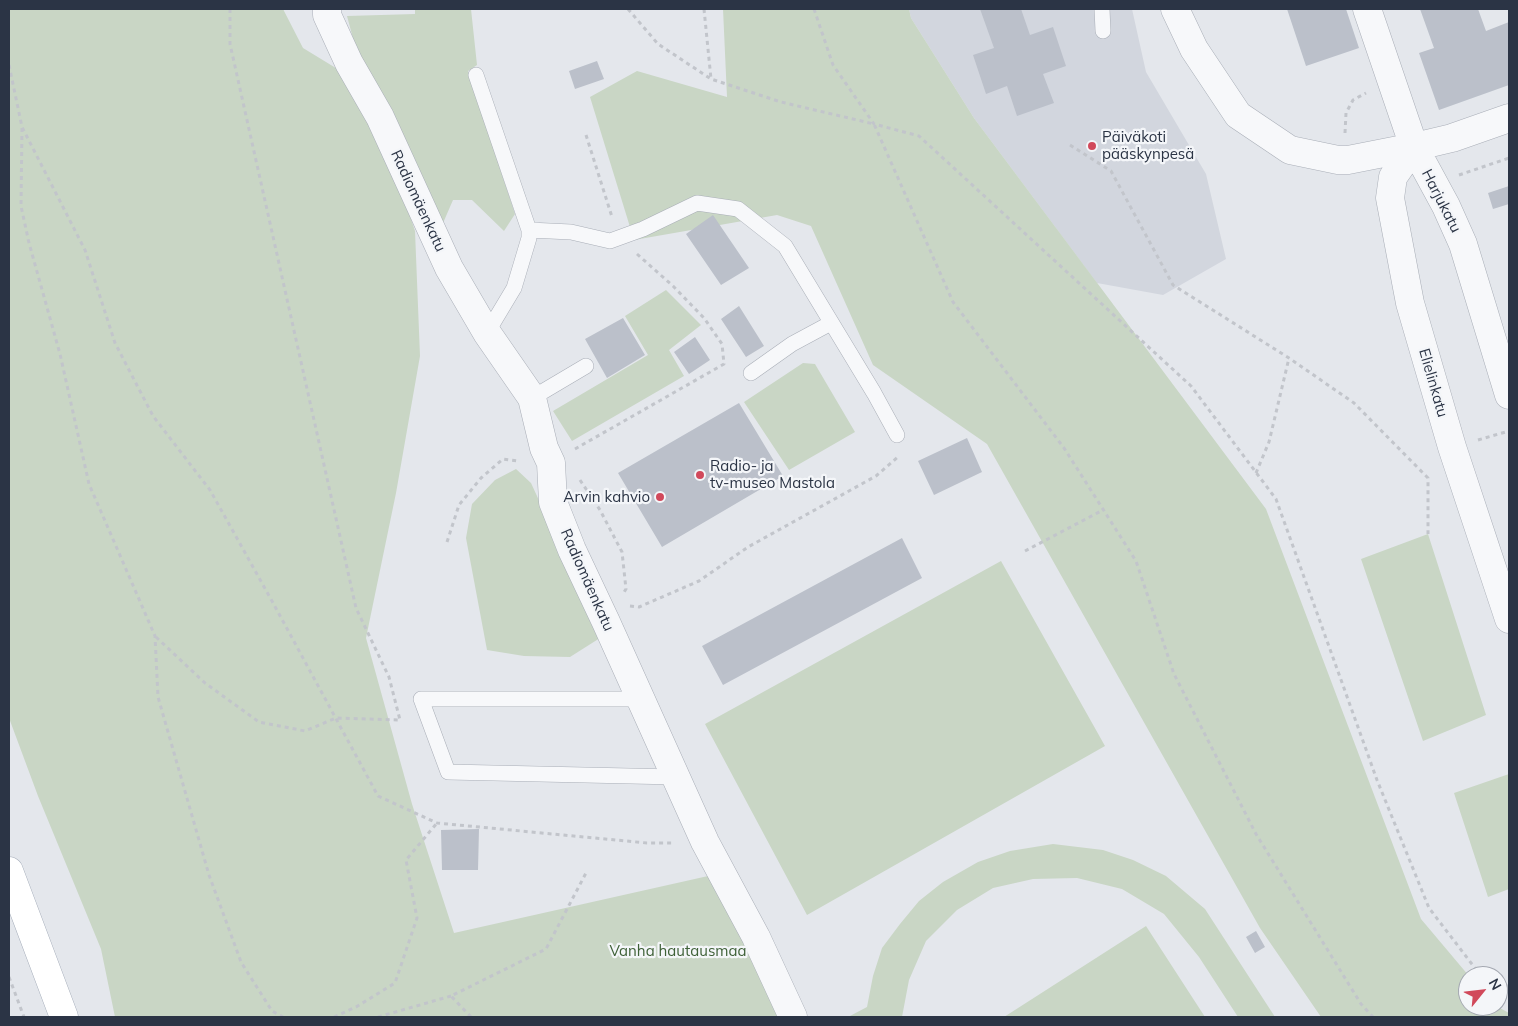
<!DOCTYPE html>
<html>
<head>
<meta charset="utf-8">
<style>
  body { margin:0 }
  #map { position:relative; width:1518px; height:1026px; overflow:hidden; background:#e4e7ec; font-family:Mulish,sans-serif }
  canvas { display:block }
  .frame { position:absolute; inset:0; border:10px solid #2b3445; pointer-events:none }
  .north { position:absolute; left:1458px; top:966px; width:50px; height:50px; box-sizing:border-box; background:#f4f6f9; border:1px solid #a4a8b1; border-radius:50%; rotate:61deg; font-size:14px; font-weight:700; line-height:20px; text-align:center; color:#2b3445 }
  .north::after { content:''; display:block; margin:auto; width:18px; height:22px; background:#d1495b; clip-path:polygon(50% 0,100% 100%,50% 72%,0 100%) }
</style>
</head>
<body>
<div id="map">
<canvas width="1518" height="1026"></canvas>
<div class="frame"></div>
<div class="north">N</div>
</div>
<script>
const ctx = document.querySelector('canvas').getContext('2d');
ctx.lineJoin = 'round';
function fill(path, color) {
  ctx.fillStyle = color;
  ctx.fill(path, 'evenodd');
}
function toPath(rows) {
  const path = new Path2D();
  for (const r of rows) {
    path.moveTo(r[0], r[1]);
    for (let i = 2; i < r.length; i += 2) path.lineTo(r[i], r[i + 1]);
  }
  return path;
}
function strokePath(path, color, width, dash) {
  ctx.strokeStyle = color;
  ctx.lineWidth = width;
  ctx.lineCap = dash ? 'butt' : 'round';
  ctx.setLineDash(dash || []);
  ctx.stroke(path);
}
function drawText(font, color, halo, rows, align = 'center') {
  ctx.font = font + ' Mulish,sans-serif';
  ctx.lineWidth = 4.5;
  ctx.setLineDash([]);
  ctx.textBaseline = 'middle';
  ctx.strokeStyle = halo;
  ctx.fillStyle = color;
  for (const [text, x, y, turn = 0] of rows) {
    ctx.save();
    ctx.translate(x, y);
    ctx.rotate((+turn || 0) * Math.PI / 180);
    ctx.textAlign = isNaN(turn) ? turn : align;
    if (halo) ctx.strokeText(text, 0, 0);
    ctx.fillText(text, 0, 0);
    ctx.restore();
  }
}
fill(toPath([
  [909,9,1132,9,1146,72,1206,174,1226,259,1163,295,1097,283,974,118,911,18]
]), '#d2d6de');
fill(toPath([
  [9,9,283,9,303,48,367,87,415,231,420,356,396,493,366,638,412,804,454,933,717,874,791,1017,115,1017,101,949,38,796,9,718],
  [415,9,471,9,477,65,468,71,515,214,504,231,472,200,453,200,440,230,362,72,347,16,415,14],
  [723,9,909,9,911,18,974,118,1266,509,1421,919,1469,976,1468,1006,1496,1006,1509,1013,1509,1017,1321,1017,1260,928,987,444,873,365,811,226,777,215,634,240,590,97,637,71,727,97],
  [666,290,701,325,669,350,684,376,572,441,553,411,648,355,625,316],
  [803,363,815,364,855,432,789,470,744,402],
  [516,469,531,483,599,631,600,638,570,657,524,656,487,650,466,538,472,504,495,480],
  [1428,534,1486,715,1423,741,1361,559],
  [1001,561,1105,746,807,915,705,724],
  [1509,774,1509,889,1488,897,1454,793],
  [1053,844,1103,850,1133,860,1166,876,1205,909,1275,1017,1238,1017,1199,957,1164,914,1122,889,1077,878,1033,879,993,888,957,910,926,941,909,980,902,1017,848,1017,867,1007,873,976,882,948,900,924,919,901,943,882,978,862,1010,851],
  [1146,926,1205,1017,1004,1017]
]), '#c9d6c5');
fill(toPath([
  [980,9,1021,9,1030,35,1053,27,1066,66,1043,74,1054,103,1017,116,1007,86,986,94,973,55,994,48],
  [1287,9,1346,9,1359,48,1306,66],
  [1420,9,1478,9,1486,31,1509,22,1509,85,1439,110,1419,53,1434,48],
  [597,61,604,79,575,89,569,71],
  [1509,186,1509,204,1493,209,1488,193],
  [713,215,749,268,721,285,686,234],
  [739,306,764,346,746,357,721,319],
  [623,318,645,355,607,378,585,339],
  [695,337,710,360,689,374,674,352],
  [739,403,783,476,662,547,618,473],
  [967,438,982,472,934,495,918,461],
  [902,538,922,578,723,685,702,646],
  [479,829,478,870,442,870,441,830],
  [1256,931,1265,947,1255,953,1246,937]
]), '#bbc0ca');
const lane = toPath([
  [1102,9,1103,31],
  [476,75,529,230,529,238,514,288,487,333],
  [529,230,571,232,610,241,643,229,697,203,738,209,785,246,874,393,897,435],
  [751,373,792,344,831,323],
  [532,398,586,366],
  [641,699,421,699,448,772,676,777]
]);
const street = toPath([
  [327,9,327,15,349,63,380,117,449,268,487,333,532,398,544,448,551,463,553,502,572,550,606,622,705,842,756,937,793,1017],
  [1175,9,1194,49,1238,115,1290,150,1338,160,1348,160,1414,147,1452,138,1509,118],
  [1367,9,1414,147,1446,206,1463,244,1509,395],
  [1414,147,1393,177,1390,198,1410,303,1452,447,1509,619]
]);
const primary = toPath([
  [9,871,64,1017]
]);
strokePath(lane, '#a9aeb7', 16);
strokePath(street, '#a9aeb7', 29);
strokePath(primary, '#a3abb8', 29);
strokePath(toPath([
  [230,9,230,44,356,608,389,677,400,720],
  [628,9,658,44,711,79,781,102,874,124,953,302,1064,448,1136,561,1174,674,1256,834,1361,1004,1373,1017],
  [704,9,711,79],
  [814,9,833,65,874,124,919,136,1191,386,1276,499,1377,780,1429,908,1478,972,1487,976],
  [9,65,22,127,85,250,115,343,153,416,210,490,272,601,378,796,437,823,647,843,674,843],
  [22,128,21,206,29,243,60,354,89,484,155,636,158,697,209,875,241,962,272,1011,283,1017],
  [1345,133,1346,113,1353,100,1366,93],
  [586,135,612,217],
  [1070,145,1111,171,1173,285,1289,358,1354,403,1428,478,1428,534],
  [1459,175,1509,158],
  [1478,440,1509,431],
  [575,449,724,364,722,344,704,318,673,286,637,254],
  [1256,473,1269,442,1289,358],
  [580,480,600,510,622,552,626,589,623,594],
  [447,542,459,505,481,478,503,459,519,461],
  [1025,551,1103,510],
  [630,606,639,607,699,581,748,547,876,476,899,456],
  [156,637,205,683,259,722,305,731,336,718,400,720],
  [9,977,24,1017],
  [1498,981,1509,987],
  [334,1017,356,1007,395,983,417,918,406,860,437,823],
  [378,1017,451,996],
  [471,1017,451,996,546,949,586,873]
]), '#c2c5cb', 3, [4, 4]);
strokePath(lane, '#f7f8fa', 15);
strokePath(street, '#f7f8fa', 28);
strokePath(primary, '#fff', 28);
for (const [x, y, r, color] of [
  [1092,146,5,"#d1495b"],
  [700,475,5,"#d1495b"],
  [660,497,5,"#d1495b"]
]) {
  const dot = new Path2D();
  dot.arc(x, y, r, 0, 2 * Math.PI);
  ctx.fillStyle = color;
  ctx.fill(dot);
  strokePath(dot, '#f4f6f9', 2);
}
drawText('15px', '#2b3445', '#f4f6f9', [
  ["Päiväkoti",1102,137],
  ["pääskynpesä",1102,154],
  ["Radio- ja",710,466],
  ["tv-museo Mastola",710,483],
  ["Arvin kahvio",650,497,"right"]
], 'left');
drawText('15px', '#2b3445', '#f4f6f9', [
  ["Radiomäenkatu",418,201,65],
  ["Harjukatu",1441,201,63],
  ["Elielinkatu",1433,383,74],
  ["Radiomäenkatu",587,580,66]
]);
drawText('15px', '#3f6138', '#f4f6f9', [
  ["Vanha hautausmaa",678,951]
]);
</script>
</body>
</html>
